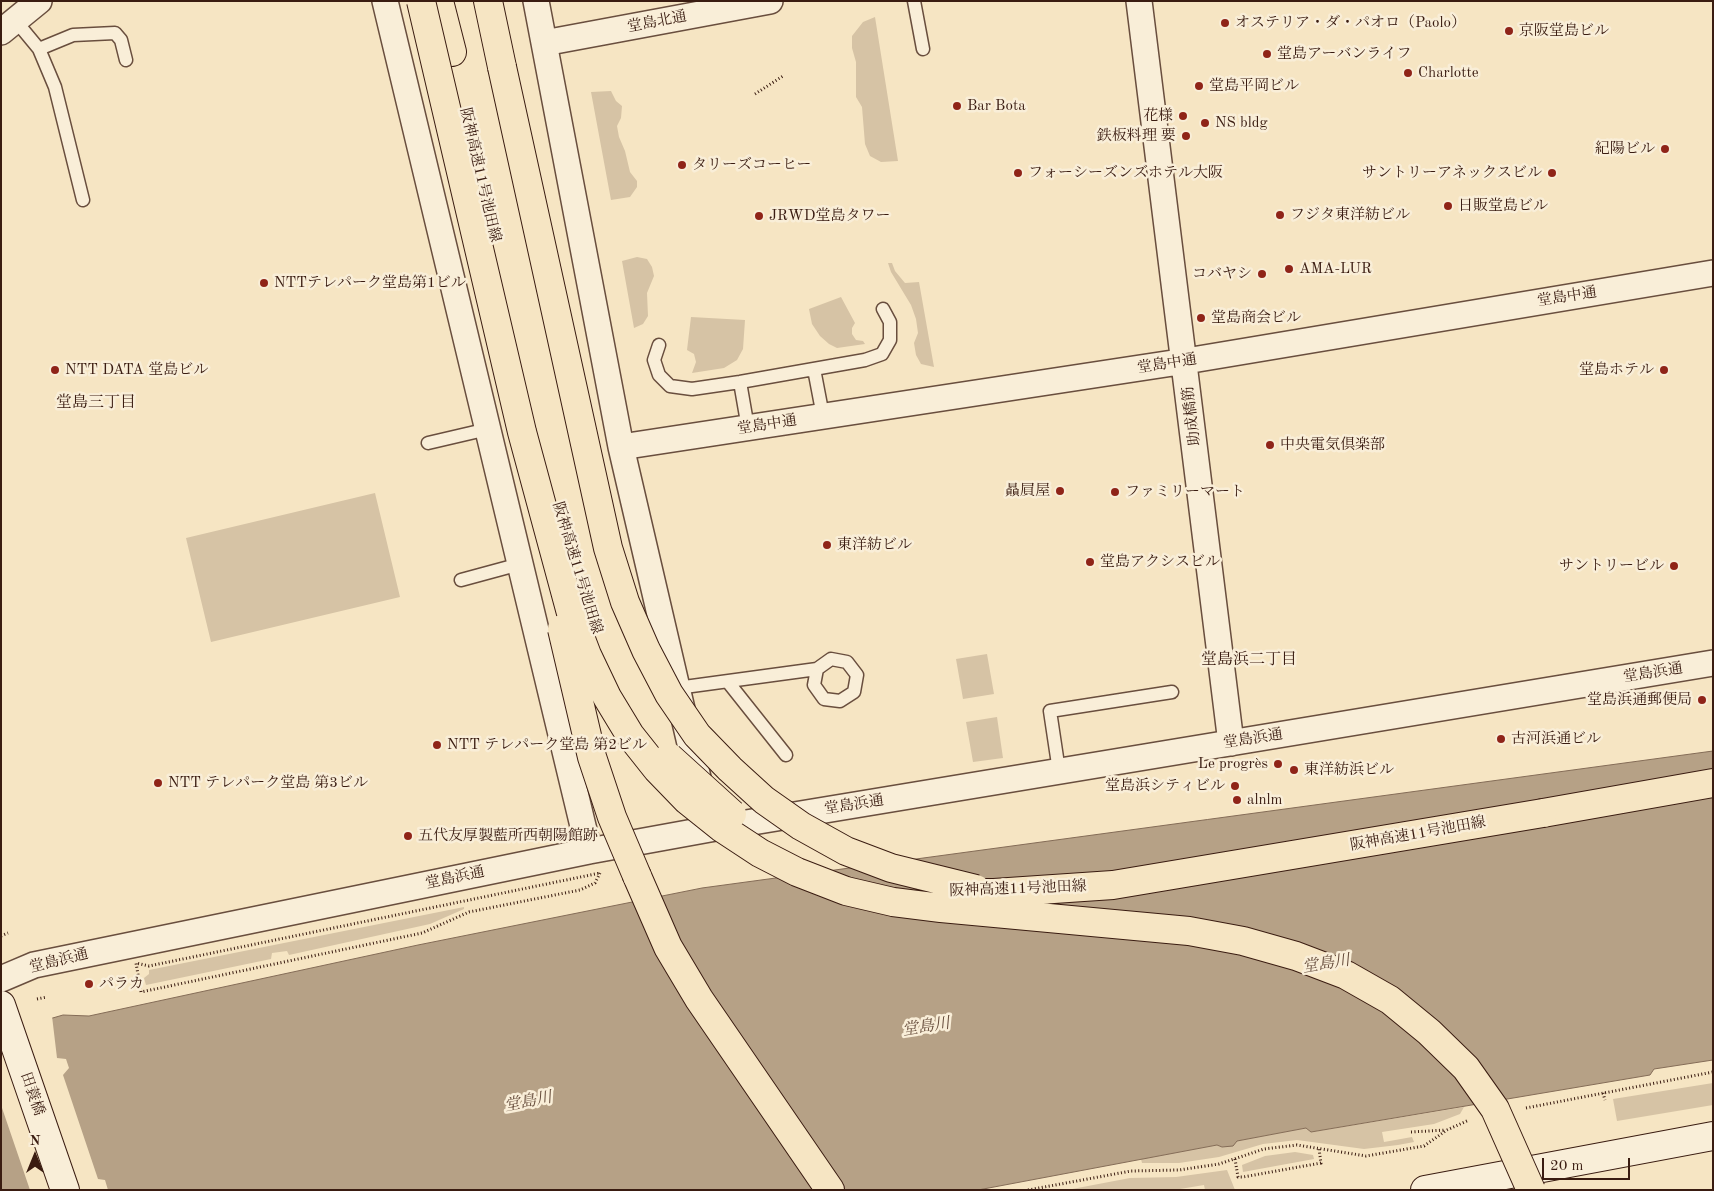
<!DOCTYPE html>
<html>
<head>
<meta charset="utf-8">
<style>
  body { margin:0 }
  #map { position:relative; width:1714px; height:1191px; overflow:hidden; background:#f6e5c3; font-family:"Old Standard TT",serif }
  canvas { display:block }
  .frame { position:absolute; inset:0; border:2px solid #3a1c11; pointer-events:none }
  .north { position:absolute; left:10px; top:1131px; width:50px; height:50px; -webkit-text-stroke:4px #f9eed8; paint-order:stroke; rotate:0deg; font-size:14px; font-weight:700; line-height:20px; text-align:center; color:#3a1c11 }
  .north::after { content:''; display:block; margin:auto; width:18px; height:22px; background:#3a1c11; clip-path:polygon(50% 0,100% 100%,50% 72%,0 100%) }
  .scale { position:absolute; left:1542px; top:1158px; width:88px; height:22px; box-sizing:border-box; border:2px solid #3a1c11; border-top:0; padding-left:6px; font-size:15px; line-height:18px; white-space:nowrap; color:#3a1c11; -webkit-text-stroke:4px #f9eed8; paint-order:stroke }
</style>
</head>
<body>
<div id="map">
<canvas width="1714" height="1191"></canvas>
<div class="frame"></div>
<div class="north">N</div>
<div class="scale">20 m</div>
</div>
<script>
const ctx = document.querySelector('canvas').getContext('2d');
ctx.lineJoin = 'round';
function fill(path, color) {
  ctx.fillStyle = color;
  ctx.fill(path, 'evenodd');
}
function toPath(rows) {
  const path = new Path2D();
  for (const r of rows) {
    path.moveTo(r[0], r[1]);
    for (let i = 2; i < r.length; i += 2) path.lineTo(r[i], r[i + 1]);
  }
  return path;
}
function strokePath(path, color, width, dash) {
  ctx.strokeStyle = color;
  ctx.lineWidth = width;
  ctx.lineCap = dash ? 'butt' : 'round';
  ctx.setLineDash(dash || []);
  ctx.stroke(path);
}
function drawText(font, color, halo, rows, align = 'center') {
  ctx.font = font + ' "Old Standard TT","Noto Serif JP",serif';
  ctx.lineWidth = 5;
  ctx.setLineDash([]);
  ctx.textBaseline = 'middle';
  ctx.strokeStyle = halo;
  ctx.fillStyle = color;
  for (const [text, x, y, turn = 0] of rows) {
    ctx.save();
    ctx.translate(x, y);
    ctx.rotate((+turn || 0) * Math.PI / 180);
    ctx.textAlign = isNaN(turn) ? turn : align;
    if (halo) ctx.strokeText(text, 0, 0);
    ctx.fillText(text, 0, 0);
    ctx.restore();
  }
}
fill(toPath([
  [875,17,898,161,881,162,870,156,865,144,862,107,856,97,856,62,852,48,852,36,863,22],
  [611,91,616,101,622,106,621,118,617,126,619,137,625,151,630,172,637,181,637,187,630,197,611,200,591,92],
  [637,257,647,259,652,267,654,276,647,293,648,316,643,324,634,328,622,261],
  [888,263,892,263,895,271,905,283,919,282,934,367,921,364,916,355,914,343,918,333,916,319,911,305,891,272],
  [841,297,855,323,852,328,852,334,856,340,863,341,865,344,837,348,829,344,820,336,812,324,809,309],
  [691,317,745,320,743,349,737,360,724,368,692,373,696,362,694,354,687,350],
  [375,493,400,597,211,642,186,538],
  [987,654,994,694,963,699,956,659],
  [997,717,1003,758,973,762,966,722],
  [464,907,464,909,430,924,289,955,287,951,272,953,271,959,146,985,144,978,149,974,149,970],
  [1713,1083,1713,1105,1617,1121,1613,1099],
  [1464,1107,1460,1114,1434,1124,1382,1132,1384,1142,1412,1137,1414,1142,1398,1145,1364,1149,1297,1140,1263,1144,1219,1157,1179,1163,1142,1163,1141,1159,1217,1145,1222,1147,1237,1141,1306,1128,1312,1132],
  [1295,1152,1313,1155,1314,1159,1243,1172,1242,1165,1265,1156],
  [1227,1170,1235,1190,1205,1190,1204,1185,1174,1190,1067,1190,1130,1178,1176,1177]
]), '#d6c3a5');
const water = toPath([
  [1713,751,1713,1060,1654,1069,1650,1075,1311,1132,1306,1128,1237,1141,1233,1146,1222,1147,1217,1145,978,1190,1,1190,1,1033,63,1015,89,1016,418,945,702,888,1713,751]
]);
fill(water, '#b6a186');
strokePath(water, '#846c57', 1);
fill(toPath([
  [52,1016,57,1058,66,1059,69,1068,63,1075,98,1179,105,1180,108,1190,30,1190,1,1105,1,1031]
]), '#f6e5c3');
const lane = toPath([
  [914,1,923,49],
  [15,20,39,49,55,87,83,200],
  [39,49,73,35,115,33,121,40,126,60],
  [659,345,654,360,659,375,670,386,692,389,740,382,865,360,882,354,890,340,890,322,883,309],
  [814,369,823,416],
  [740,382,748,428],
  [428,443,488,429],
  [461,580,520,564],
  [728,682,786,755],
  [677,688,817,669,831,659,847,662,857,675,854,692,840,701,824,699,814,685,817,669],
  [1059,771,1050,711,1172,692]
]);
const street = toPath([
  [385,1,589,851],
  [536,1,621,447,702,795],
  [1139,1,1231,743],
  [1,32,39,1],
  [544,43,770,1],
  [621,447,1186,361,1713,273],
  [1,979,34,965,589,851,710,829,1713,663]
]);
const secondary = toPath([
  [1,1005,65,1190],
  [1425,1190,1713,1136]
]);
const highway = toPath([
  [439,1,452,52],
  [488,1,502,67],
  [1543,813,1713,783],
  [637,876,668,947,699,999,830,1190]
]);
strokePath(lane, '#694e3e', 15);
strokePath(street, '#694e3e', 28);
strokePath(secondary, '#3a1c11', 30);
strokePath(highway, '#3a1c11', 30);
strokePath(toPath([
  [755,94,783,76],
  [600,873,595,883,580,890,469,912,422,933,141,992,136,963,149,966,600,873],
  [1,936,8,933],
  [37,999,47,997],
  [1603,1093,1605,1100],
  [1526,1108,1713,1072],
  [1411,1132,1446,1130],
  [1235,1159,1238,1177,1243,1177,1321,1163,1319,1149],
  [1028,1190,1131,1171,1179,1170,1219,1164,1264,1149,1297,1145,1366,1156,1424,1146,1447,1130,1469,1120]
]), '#3a1c11', 3, [1, 2.5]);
strokePath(lane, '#f9eed8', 12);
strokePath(street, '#f9eed8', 25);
strokePath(secondary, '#f9eed8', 28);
strokePath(highway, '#f6e5c3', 28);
const highwayBridge = toPath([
  [421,1,522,432,571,613,587,655,607,697,630,735,657,769,687,800,722,828,760,853,797,872,846,891,893,902,941,908,1189,931,1243,941,1296,956,1346,975,1390,1000,1429,1032,1466,1068,1495,1109,1531,1190],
  [502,67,608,548,625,602,646,650,669,694,697,735,730,769,764,800,801,826,846,851,891,868,976,889],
  [562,629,592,757,612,817,637,876],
  [669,757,732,814],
  [955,893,994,893,1113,885,1543,813]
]);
strokePath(highwayBridge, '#3a1c11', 30, []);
strokePath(highwayBridge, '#f6e5c3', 28);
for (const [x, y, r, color] of [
  [1225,23,5,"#8f2418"],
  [1509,31,5,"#8f2418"],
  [1267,54,5,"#8f2418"],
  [1408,73,5,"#8f2418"],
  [1199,86,5,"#8f2418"],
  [957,106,5,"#8f2418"],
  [1183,116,5,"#8f2418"],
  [1205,123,5,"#8f2418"],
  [1186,136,5,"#8f2418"],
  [1665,149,5,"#8f2418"],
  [682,165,5,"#8f2418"],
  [1018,173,5,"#8f2418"],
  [1552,173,5,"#8f2418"],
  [1448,206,5,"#8f2418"],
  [1280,215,5,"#8f2418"],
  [759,216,5,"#8f2418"],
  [1289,269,5,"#8f2418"],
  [1262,274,5,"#8f2418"],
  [264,283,5,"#8f2418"],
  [1201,318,5,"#8f2418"],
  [55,370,5,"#8f2418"],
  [1664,370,5,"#8f2418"],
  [1270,445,5,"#8f2418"],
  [1060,491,5,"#8f2418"],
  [1115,492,5,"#8f2418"],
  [827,545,5,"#8f2418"],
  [1090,562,5,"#8f2418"],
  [1674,566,5,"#8f2418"],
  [1702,700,5,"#8f2418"],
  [1501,739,5,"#8f2418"],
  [437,745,5,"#8f2418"],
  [1278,764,5,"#8f2418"],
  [1294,770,5,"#8f2418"],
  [158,783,5,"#8f2418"],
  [1235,786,5,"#8f2418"],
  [1237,800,5,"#8f2418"],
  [408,836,5,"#8f2418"],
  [89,984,5,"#8f2418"]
]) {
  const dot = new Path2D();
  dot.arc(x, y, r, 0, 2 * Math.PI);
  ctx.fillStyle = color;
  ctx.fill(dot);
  strokePath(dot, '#f9eed8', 2);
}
drawText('15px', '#3a1c11', '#f9eed8', [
  ["堂島北通",657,22,-11],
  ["阪神高速11号池田線",480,175,77],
  ["堂島中通",1567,297,-9],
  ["堂島中通",1167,364,-9],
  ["助成橋筋",1192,416,-97],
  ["堂島中通",767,425,-9],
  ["阪神高速11号池田線",577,568,73],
  ["堂島浜通",1653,673,-9],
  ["堂島浜通",1253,739,-9],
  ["堂島浜通",854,805,-9],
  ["阪神高速11号池田線",1418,834,-10],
  ["堂島浜通",455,878,-12],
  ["阪神高速11号池田線",1018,889,-2],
  ["堂島浜通",59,961,-14],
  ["田蓑橋",32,1094,71]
]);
drawText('15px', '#3a1c11', '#f9eed8', [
  ["オステリア・ダ・パオロ（Paolo）",1235,23],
  ["京阪堂島ビル",1519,31],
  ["堂島アーバンライフ",1277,54],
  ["Charlotte",1418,73],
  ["堂島平岡ビル",1209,86],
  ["Bar Bota",967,106],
  ["花様",1173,116,"right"],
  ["NS bldg",1215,123],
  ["鉄板料理 要",1176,136,"right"],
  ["紀陽ビル",1655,149,"right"],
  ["タリーズコーヒー",692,165],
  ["フォーシーズンズホテル大阪",1028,173],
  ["サントリーアネックスビル",1542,173,"right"],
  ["日販堂島ビル",1458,206],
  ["フジタ東洋紡ビル",1290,215],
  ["JRWD堂島タワー",769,216],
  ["AMA-LUR",1299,269],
  ["コバヤシ",1252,274,"right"],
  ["NTTテレパーク堂島第1ビル",274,283],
  ["堂島商会ビル",1211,318],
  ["NTT DATA 堂島ビル",65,370],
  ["堂島ホテル",1654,370,"right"],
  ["中央電気倶楽部",1280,445],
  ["贔屓屋",1050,491,"right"],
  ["ファミリーマート",1125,492],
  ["東洋紡ビル",837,545],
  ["堂島アクシスビル",1100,562],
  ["サントリービル",1664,566,"right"],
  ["堂島浜通郵便局",1692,700,"right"],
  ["古河浜通ビル",1511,739],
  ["NTT テレパーク堂島 第2ビル",447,745],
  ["Le progrès",1268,764,"right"],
  ["東洋紡浜ビル",1304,770],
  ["NTT テレパーク堂島 第3ビル",168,783],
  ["堂島浜シティビル",1225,786,"right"],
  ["alnlm",1247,800],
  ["五代友厚製藍所西朝陽館跡",418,836],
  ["パラカ",99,984]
], 'left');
drawText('16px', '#3a1c11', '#f9eed8', [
  ["堂島三丁目",96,403],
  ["堂島浜二丁目",1249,660]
]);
drawText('italic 16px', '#654b3a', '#f9eed8', [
  ["堂島川",1326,964,-9],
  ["堂島川",926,1027,-9],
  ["堂島川",528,1102,-11]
]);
</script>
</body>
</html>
